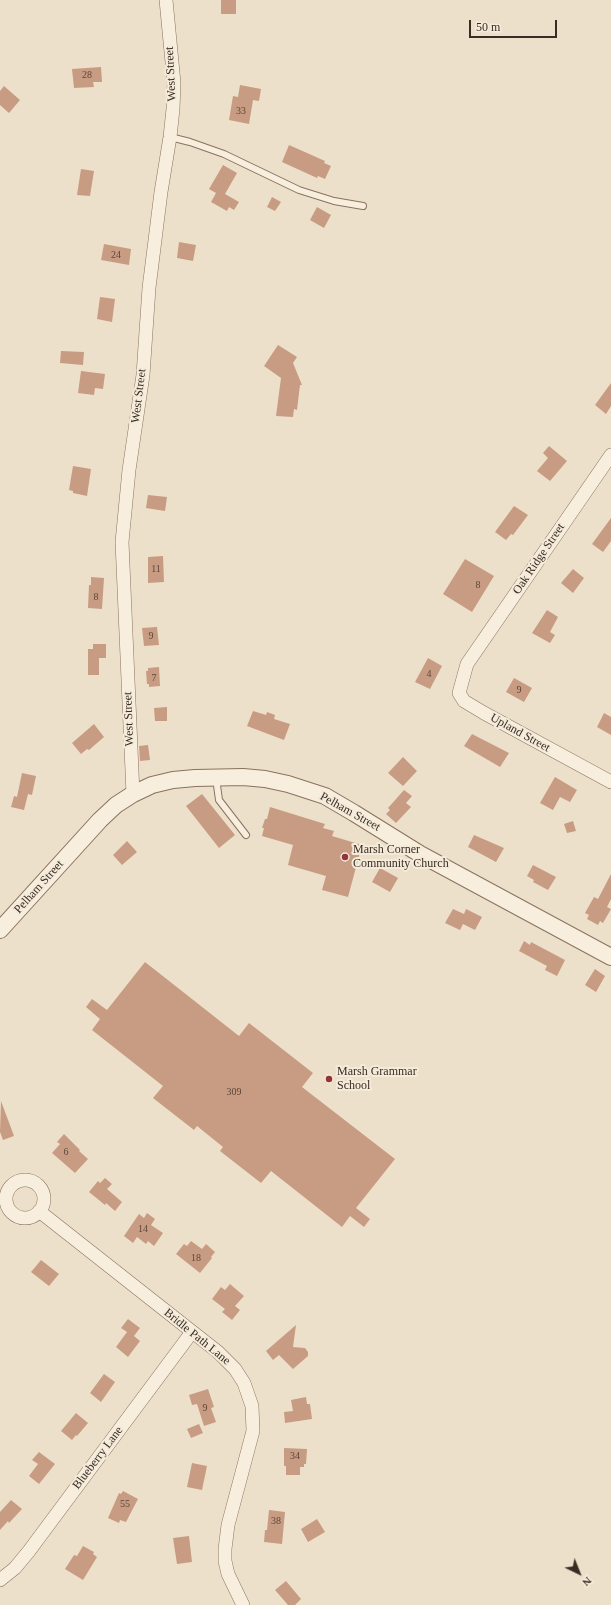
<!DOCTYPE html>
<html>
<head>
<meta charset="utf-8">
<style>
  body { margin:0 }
  #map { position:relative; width:611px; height:1605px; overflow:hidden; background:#ede0ca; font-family:Georgia,serif }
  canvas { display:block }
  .north { position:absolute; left:559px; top:1553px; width:40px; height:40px; -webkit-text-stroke:3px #f4ebda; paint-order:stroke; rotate:137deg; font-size:11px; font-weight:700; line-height:16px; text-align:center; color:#3a2c22 }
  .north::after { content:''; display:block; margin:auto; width:14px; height:18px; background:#3a2c22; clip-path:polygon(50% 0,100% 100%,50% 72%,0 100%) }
  .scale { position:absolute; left:469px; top:20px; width:88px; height:18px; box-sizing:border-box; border:2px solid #3a2c22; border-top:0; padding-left:5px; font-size:12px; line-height:14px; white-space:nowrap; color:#3a2c22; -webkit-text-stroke:3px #f4ebda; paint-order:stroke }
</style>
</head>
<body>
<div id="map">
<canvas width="611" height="1605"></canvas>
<div class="north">N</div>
<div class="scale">50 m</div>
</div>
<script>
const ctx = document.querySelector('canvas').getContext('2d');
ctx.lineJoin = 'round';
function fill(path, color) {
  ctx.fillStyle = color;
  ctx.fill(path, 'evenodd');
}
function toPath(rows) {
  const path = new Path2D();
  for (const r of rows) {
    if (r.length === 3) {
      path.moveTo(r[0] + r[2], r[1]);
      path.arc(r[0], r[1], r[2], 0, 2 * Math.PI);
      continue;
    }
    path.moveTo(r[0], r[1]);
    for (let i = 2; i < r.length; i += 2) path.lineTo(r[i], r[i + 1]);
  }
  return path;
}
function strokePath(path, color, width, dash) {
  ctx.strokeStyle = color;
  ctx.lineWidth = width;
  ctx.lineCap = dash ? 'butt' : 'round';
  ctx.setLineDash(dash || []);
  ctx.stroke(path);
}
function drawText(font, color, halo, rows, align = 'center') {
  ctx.font = font + ' Georgia,serif';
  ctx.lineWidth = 4;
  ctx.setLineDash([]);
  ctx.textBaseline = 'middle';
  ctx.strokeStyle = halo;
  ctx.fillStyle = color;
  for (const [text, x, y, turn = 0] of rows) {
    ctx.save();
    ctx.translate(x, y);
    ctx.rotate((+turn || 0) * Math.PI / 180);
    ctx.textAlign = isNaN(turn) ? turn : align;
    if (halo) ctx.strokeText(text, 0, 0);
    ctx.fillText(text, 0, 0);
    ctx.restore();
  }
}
fill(toPath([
  [221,0,236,0,236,14,221,14],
  [101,67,102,82,93,82,94,87,74,88,72,69],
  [240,85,261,89,259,101,253,100,249,124,229,120,233,96,238,97],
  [4,86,20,100,9,113,0,105,0,91],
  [289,145,325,161,324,163,331,166,325,179,318,176,317,178,282,162],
  [223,165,237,173,225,194,239,202,234,210,229,207,227,211,211,202,216,193,209,189],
  [81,169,94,171,90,196,77,195],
  [272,197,281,202,275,211,267,207],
  [317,207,331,215,324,228,310,220],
  [179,242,196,245,193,261,177,258],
  [104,244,131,249,129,265,101,260],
  [100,297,115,299,112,322,97,319],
  [278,345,297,357,293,363,302,385,300,385,297,410,294,409,293,417,276,416,281,378,264,366],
  [61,351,84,352,83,365,60,363],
  [81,371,105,374,103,389,95,388,94,395,78,393],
  [611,383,611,406,606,414,595,405],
  [549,446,567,461,550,481,537,471,548,458,543,453],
  [73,466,91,469,87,496,73,493,73,491,69,490],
  [148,495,167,497,165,511,146,508],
  [514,506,528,515,513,535,511,534,506,540,495,532],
  [611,518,611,541,603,552,592,544],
  [163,556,164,582,148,583,148,557],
  [465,559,494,576,472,612,443,594],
  [573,569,584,578,573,593,561,583],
  [91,577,104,578,102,609,88,608,89,585,91,585],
  [547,610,558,617,550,632,555,635,550,643,532,633],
  [157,627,159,645,144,646,142,628],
  [93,644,106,644,106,658,99,658,99,675,88,675,88,649,93,649],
  [428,658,442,666,430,689,415,682],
  [159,667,160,686,149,687,149,684,147,684,146,671,148,671,148,668],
  [514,678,532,688,524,702,506,692],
  [167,707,167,721,155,721,154,708],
  [253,711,266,715,267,712,275,715,274,719,290,724,284,740,247,726],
  [604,713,611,717,611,735,597,727],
  [94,724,104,737,89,750,87,749,81,754,72,743],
  [472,734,509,753,500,767,464,746],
  [148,745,150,760,140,761,139,746],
  [403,757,417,771,403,786,388,773],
  [22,773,36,776,32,795,28,794,24,810,11,807,14,796,17,797],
  [555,777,577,790,570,802,560,797,553,810,540,803],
  [404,790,412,796,406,803,411,807,396,823,386,814,390,810,388,808],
  [202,794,235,835,219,848,186,806],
  [270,807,325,824,323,828,334,831,332,836,362,845,348,897,322,890,326,876,288,865,293,845,262,836,264,828,262,828,265,819,267,819],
  [573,821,576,831,567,833,564,824],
  [474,835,504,848,496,862,468,847],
  [127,841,137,852,122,865,113,855],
  [533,865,556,877,548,890,533,882,534,880,527,876],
  [380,868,398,878,390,892,372,882],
  [611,874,611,899,607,907,611,909,603,923,600,921,598,925,587,919,589,915,585,913,594,897,598,899],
  [453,909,464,914,466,909,482,917,475,930,463,924,460,930,445,923],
  [524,941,530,945,531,942,565,960,557,976,545,970,547,966,519,951],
  [145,962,239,1036,249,1023,313,1073,302,1087,395,1159,356,1208,370,1219,364,1227,350,1216,342,1227,271,1171,261,1183,220,1151,223,1147,197,1126,194,1130,153,1098,163,1086,92,1030,100,1019,86,1007,92,999,107,1010],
  [595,969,605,976,596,992,585,985],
  [1,1101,14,1136,3,1140,0,1132],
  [64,1134,80,1150,79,1151,88,1159,75,1173,52,1153,60,1144,57,1142],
  [105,1178,112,1184,107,1189,122,1202,115,1211,106,1203,105,1205,89,1192,98,1181,100,1183],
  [147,1213,155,1219,151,1225,163,1233,154,1246,148,1241,146,1244,137,1237,133,1243,124,1236,139,1214,144,1218],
  [191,1241,202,1249,206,1244,215,1252,211,1257,212,1258,200,1273,176,1254,184,1244,187,1246],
  [41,1260,59,1274,49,1286,31,1272],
  [230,1284,244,1296,235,1306,240,1310,232,1320,222,1312,225,1309,212,1299,221,1287,225,1290],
  [128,1319,140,1328,134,1336,140,1341,128,1357,116,1347,127,1332,121,1328],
  [296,1325,293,1347,305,1348,308,1352,308,1356,293,1369,279,1355,273,1360,266,1351],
  [104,1374,115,1382,101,1402,90,1393],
  [208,1389,214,1407,211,1408,216,1422,204,1426,197,1404,192,1405,189,1395],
  [306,1397,307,1404,310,1404,312,1419,285,1423,284,1412,293,1411,291,1400],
  [76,1413,88,1423,77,1436,76,1435,72,1440,61,1431],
  [199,1424,203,1433,191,1438,187,1429],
  [284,1448,307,1449,306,1464,304,1464,304,1467,300,1467,300,1475,286,1475,286,1466,284,1466],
  [39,1452,55,1464,39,1484,29,1476,38,1464,32,1460],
  [192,1463,207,1466,202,1490,187,1487],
  [123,1491,138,1499,126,1522,120,1520,119,1523,108,1518,119,1493,121,1494],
  [11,1500,22,1509,9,1523,8,1521,0,1530,0,1512],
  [269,1510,285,1512,282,1544,264,1542,265,1530,267,1530],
  [317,1519,325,1532,308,1542,301,1529],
  [189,1536,192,1562,177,1564,173,1538],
  [83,1546,94,1552,93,1554,97,1557,83,1580,65,1569,74,1555,77,1556],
  [286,1581,301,1599,295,1605,288,1605,275,1590]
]), '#c89b83');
const service = toPath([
  [170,137,190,142,224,154,299,190,334,201,363,206],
  [216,778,219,800,246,835]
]);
const minor = toPath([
  [611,455,467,664,459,693,464,701,484,713,611,782],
  [133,794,122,542,129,470,143,375,149,288,161,192,170,137,173,109,174,83,166,0],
  [25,1199,19],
  [39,1211,218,1352,235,1369,244,1383,252,1406,253,1431,228,1525,225,1549,225,1561,228,1574,243,1605],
  [0,1580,15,1568,29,1551,192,1332]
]);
const tertiary = toPath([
  [0,930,100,820,116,805,133,794,152,785,173,780,195,778,243,777,265,779,288,784,325,796,354,813,420,854,611,957]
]);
strokePath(service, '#89725f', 8);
strokePath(minor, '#89725f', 14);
strokePath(tertiary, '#89725f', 18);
strokePath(service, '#f7eedd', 6);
strokePath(minor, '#f7eedd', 13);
strokePath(tertiary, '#f7eedd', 16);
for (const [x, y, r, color] of [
  [345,857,4,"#94333b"],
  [329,1079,4,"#94333b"]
]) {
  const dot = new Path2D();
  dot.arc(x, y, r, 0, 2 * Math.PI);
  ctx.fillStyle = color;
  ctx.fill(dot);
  strokePath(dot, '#f4ebda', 1.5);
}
drawText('10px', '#5e483a', null, [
  ["28",87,75],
  ["33",241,111],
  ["24",116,255],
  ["11",156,569],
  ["8",478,585],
  ["8",96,597],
  ["9",151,636],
  ["4",429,674],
  ["7",154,678],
  ["9",519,690],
  ["309",234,1092],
  ["6",66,1152],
  ["14",143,1229],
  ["18",196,1258],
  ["9",205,1408],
  ["34",295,1456],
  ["55",125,1504],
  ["38",276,1521]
]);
drawText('12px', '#3a2c22', '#f4ebda', [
  ["West Street",171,74,-93],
  ["West Street",139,396,-83],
  ["Oak Ridge Street",539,559,-56],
  ["West Street",129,719,-92],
  ["Upland Street",520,733,29],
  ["Pelham Street",350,812,29],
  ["Pelham Street",39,887,-48],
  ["Bridle Path Lane",197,1337,39],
  ["Blueberry Lane",98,1458,-53]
]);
drawText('12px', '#3a2c22', '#f4ebda', [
  ["Marsh Corner",353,850],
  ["Community Church",353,864],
  ["Marsh Grammar",337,1072],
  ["School",337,1086]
], 'left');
</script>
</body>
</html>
